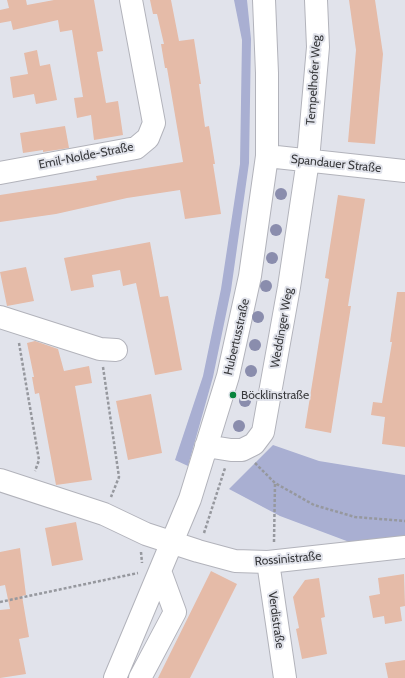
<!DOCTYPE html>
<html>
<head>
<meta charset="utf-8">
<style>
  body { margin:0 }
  canvas { display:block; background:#e1e3eb }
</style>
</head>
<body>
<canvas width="405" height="678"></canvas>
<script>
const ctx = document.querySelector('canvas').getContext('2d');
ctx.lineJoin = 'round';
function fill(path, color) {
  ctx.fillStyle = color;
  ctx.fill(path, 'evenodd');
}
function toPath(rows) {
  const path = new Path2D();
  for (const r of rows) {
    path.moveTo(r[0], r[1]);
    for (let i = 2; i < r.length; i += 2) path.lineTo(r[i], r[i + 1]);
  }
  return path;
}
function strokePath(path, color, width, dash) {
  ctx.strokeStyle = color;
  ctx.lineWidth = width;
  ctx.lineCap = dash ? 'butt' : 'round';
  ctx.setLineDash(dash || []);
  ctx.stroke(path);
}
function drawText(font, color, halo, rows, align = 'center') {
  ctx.font = font + ' Cabin,sans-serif';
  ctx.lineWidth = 4;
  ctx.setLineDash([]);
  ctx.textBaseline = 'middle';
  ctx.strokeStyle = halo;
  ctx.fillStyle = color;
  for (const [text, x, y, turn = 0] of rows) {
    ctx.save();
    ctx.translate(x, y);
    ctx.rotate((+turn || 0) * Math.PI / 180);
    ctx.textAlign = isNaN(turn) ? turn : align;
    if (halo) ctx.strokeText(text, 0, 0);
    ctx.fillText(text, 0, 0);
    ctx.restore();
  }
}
fill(toPath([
  [234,0,247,0,251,39,249,163,231,290,213,377,188,466,175,460,203,376,221,289,240,164,242,40],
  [273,445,319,461,405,475,405,544,360,546,280,516,229,489]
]), '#a9afd2');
fill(toPath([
  [7,0,26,0,27,5,54,0,94,0,103,51,97,52,106,103,118,101,123,135,94,140,91,115,77,118,74,98,83,97,72,30,60,32,58,20,13,30,11,21,0,23,0,10,9,8],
  [150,0,171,0,179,41,194,39,201,84,199,84,205,127,209,126,215,164,213,164,221,214,185,219,180,190,127,198,56,214,0,222,0,195,97,180,96,176,183,162,167,68,165,68,161,44,164,44,157,14,153,14],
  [349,0,375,0,383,54,375,144,348,142,356,50],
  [37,50,40,66,50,64,57,100,36,104,34,94,13,98,10,77,28,74,24,53],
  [65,126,69,148,43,152,43,150,23,153,20,133],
  [338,195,365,199,348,306,351,306,331,433,305,428,329,279,325,278],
  [150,242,160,297,168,296,182,370,155,375,136,283,123,286,120,270,92,275,94,287,71,291,64,258],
  [26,267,34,301,7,306,0,272],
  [397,292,405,292,405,447,382,444,385,417,371,415,373,402,382,403,392,342,390,342],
  [35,341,58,349,64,371,89,366,92,383,75,386,92,480,56,485,39,393,35,394,32,377,34,377,27,343],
  [151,394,162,453,128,460,116,401],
  [76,522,83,560,52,566,45,528],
  [20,548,26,595,22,596,29,637,19,639,26,674,0,678,0,610,10,609,5,585,0,586,0,552],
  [211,571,237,584,190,678,158,678],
  [404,574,405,606,400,607,402,621,385,624,384,616,373,618,369,596,380,594,378,578],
  [319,578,325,617,321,618,327,654,302,659,296,629,299,628,293,597,305,580],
  [405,660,405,678,388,678,385,663]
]), '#e5bba8');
const minor = toPath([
  [267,156,405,171],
  [0,173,136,148,148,138,154,123,131,0],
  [0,317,100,349,116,350],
  [206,446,231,450,242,450,254,444,263,432,289,287,308,160,318,47,316,0],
  [0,480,104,514,146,534,198,551,235,561,268,562,405,547],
  [268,562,285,678],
  [115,678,190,499,228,376,250,276,267,156,267,73,264,0],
  [140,678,175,612,160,571]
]);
strokePath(minor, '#b2b3bb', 24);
strokePath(toPath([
  [19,343,39,460,35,471],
  [103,367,119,477,111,497],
  [255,463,275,483,314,505,355,517,405,521],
  [204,533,225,468],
  [274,542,275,483],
  [141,552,142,563],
  [0,602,138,573]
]), '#96989e', 2.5, [3, 2]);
strokePath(minor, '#fff', 22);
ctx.fillStyle = '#8a8dad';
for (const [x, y] of [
  [281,194],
  [276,230],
  [272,258],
  [266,286],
  [258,317],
  [255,345],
  [251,371],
  [245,401],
  [239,426]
]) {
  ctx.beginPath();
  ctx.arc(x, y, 6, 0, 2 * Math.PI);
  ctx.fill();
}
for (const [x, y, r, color] of [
  [233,395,4,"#07843d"]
]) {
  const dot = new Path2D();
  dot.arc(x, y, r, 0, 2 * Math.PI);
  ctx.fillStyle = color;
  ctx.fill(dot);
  strokePath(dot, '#e1e3eb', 1.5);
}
drawText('12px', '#393a3d', '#e1e3eb', [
  ["Tempelhofer Weg",314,80,-86],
  ["Emil-Nolde-Straße",86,156,-11],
  ["Spandauer Straße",336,164,6],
  ["Weddinger Weg",282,328,-80],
  ["Hubertusstraße",237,337,-77],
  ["Rossinistraße",288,559,-5],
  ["Verdistraße",276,620,82]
]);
drawText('12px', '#393a3d', '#e1e3eb', [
  ["Böcklinstraße",241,395]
], 'left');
</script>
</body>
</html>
